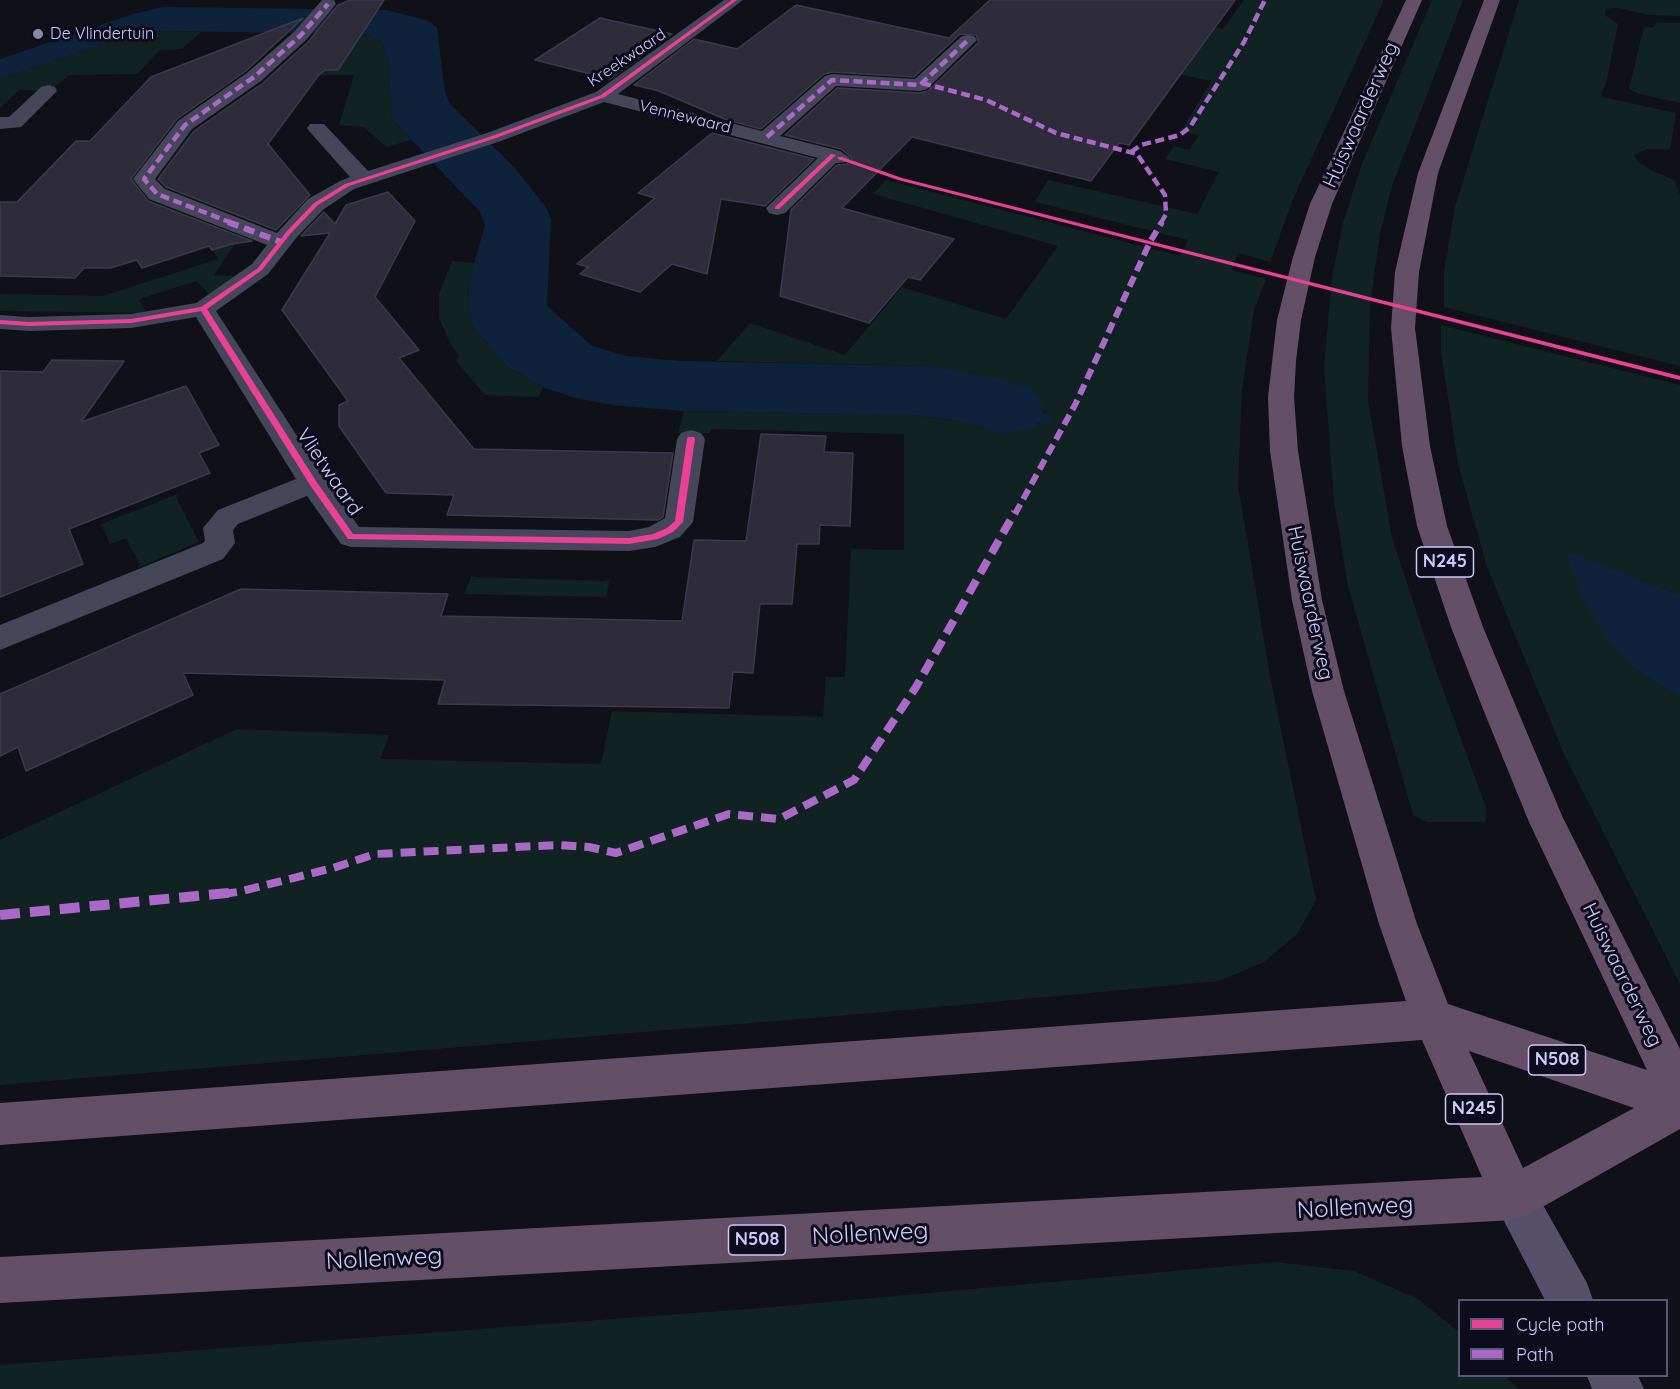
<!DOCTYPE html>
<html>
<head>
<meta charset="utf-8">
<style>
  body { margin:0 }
  #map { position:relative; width:1680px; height:1389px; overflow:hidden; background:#101018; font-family:Quicksand,sans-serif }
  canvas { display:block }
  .legend { position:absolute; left:1458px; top:1299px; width:210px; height:78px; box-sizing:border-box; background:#0d0c1c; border:2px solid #595876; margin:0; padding:8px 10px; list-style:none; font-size:18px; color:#cbcafc }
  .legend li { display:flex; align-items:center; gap:12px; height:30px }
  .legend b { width:30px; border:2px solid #595876 }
</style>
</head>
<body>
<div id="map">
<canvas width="1680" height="1389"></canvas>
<ul class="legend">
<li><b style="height:8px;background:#ea4096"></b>Cycle path</li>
<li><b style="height:8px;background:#ac68c9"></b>Path</li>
</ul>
</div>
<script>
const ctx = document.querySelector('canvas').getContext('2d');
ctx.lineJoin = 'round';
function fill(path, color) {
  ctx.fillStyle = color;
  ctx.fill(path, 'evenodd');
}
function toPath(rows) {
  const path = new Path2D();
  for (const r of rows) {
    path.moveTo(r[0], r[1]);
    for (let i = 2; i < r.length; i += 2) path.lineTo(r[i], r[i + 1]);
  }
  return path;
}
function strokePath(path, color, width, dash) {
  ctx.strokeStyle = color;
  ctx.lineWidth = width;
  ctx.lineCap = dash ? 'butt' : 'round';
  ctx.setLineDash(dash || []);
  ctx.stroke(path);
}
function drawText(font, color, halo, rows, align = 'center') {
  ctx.font = font + ' Quicksand,sans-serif';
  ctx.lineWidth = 6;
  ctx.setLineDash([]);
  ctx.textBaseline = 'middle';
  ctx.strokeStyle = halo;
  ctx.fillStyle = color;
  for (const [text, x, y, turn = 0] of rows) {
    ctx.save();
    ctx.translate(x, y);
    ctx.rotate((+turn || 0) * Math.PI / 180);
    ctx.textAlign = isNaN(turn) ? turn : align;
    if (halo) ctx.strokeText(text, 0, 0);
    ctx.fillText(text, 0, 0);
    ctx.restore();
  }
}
fill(toPath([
  [1244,0,1384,0,1293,199,1270,262,1238,253,1232,270,1266,279,1254,310,1242,391,1238,485,1270,676,1316,900,1297,934,1264,962,1219,981,873,1013,0,1085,0,840,237,729,389,735,380,759,601,764,612,711,823,717,826,677,845,677,851,549,904,550,904,434,711,429,710,433,678,433,684,411,913,415,958,421,1003,434,1037,423,1045,425,1053,415,928,366,717,361,750,323,845,355,902,287,1006,319,1058,246,873,194,886,180,1180,256,1188,240,1035,202,1048,180,1197,214,1219,172,1165,159,1174,146,1189,150,1199,135,1181,131,1211,81,1023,41,1139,11,1223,29],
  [1432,0,1463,0,1391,189,1380,234,1370,305,1368,401,1392,537,1433,662,1486,808,1486,822,1427,822,1413,815,1348,586,1334,501,1324,367,1332,277,1343,223,1361,166],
  [1519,0,1680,0,1680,16,1648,15,1619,8,1606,9,1605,15,1618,24,1606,83,1601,94,1603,97,1676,113,1670,149,1647,149,1634,155,1638,162,1651,170,1674,180,1680,195,1680,366,1444,307,1444,270,1455,207],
  [1657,23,1680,23,1680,103,1639,94,1629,89,1644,26,1653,28],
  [161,31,201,32,182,49,160,50,137,74,69,75,50,91,19,90,0,108,0,79,128,36],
  [353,34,366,34,380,41,385,48,388,61,392,119,412,140,386,147,364,127,339,125,354,75,320,75],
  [236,243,214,275,242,277,236,285,208,293,197,281,142,298,139,300,146,313,0,311,0,294,103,296,218,259,213,250],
  [452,261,475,263,469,282,468,304,473,326,506,366,543,387,539,397,485,395,455,360,459,357,450,343,439,318,439,294],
  [1441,325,1680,385,1680,595,1566,552,1638,671,1680,697,1680,984,1564,754,1487,567,1458,464,1441,351],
  [178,494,176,497,199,542,137,568,140,565,126,538,110,544,101,524],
  [472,575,474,577,604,581,610,579,606,597,464,594],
  [1275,1262,1354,1271,1418,1299,1459,1332,1460,1376,1505,1376,1518,1389,0,1389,0,1365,761,1308]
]), '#102322');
fill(toPath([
  [163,7,387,10,429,21,437,28,445,92,450,104,514,167,546,207,551,219,547,306,592,346,626,356,679,361,928,366,992,377,1031,388,1042,405,1043,412,1053,415,1046,425,1037,423,1035,427,1003,434,958,421,913,415,684,411,612,405,576,398,543,387,506,366,473,326,468,305,469,282,485,225,480,212,392,119,388,61,385,48,380,41,366,34,162,31,128,36,0,79,0,59,133,14],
  [1565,551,1680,595,1680,697,1638,671,1606,638,1584,600]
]), '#0e233b');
const building = toPath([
  [350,0,384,0,338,70,325,70,318,76,268,144,310,195,276,230,166,187,158,179,194,131,263,83,308,42,338,5,350,0],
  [990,0,1235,0,1129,145,1119,143,1091,181,912,137,842,208,954,239,920,280,908,277,869,323,780,296,791,210,837,165,847,164,852,158,841,149,785,135,837,88,920,93,928,91,979,42,976,35,960,34,914,77,832,72,824,74,761,129,727,120,659,91,634,85,694,39,737,49,796,5,949,38,990,0],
  [303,18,246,71,177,119,131,179,148,201,252,241,232,244,212,250,209,246,142,268,137,260,110,268,84,268,75,278,0,276,0,202,17,202,76,141,90,141,151,77,303,18],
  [600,18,672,34,610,79,535,60,600,18],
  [712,133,814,159,765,206,721,199,707,274,672,264,640,292,580,274,588,267,577,264,655,198,638,193,712,133],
  [388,192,415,221,375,297,419,350,399,358,474,449,673,453,663,517,658,520,447,515,454,495,386,493,339,426,339,405,348,401,282,310,330,233,301,236,324,212,335,224,346,205,388,192],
  [52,360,124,361,81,422,186,386,219,445,199,453,210,473,69,529,83,564,0,597,0,371,43,372,52,360],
  [761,434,826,436,824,452,853,453,850,526,820,525,819,544,797,544,792,604,760,604,753,673,733,672,729,708,438,704,445,680,183,673,193,695,26,771,18,747,0,756,0,694,241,589,448,594,441,616,682,621,694,540,746,541,761,434]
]);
fill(building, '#2e2c3b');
strokePath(building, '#3b3a4c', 1.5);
fill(toPath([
  [322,0,334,0,336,4,306,40,261,81,192,129,155,179,165,189,277,233,308,199,340,181,350,177,310,132,307,128,310,124,324,124,368,171,487,133,596,92,724,0,743,0,618,94,762,131,825,76,832,74,915,79,962,36,968,35,974,36,977,40,927,89,920,91,836,86,780,136,840,151,850,158,847,162,836,163,785,213,777,215,769,213,766,208,818,158,604,102,501,141,354,189,324,209,297,237,268,274,216,311,323,476,359,527,629,531,649,527,665,518,677,439,681,433,691,430,701,433,705,439,693,522,680,537,655,547,629,551,351,547,341,544,307,496,238,524,233,530,235,543,223,559,0,650,0,625,203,543,205,541,203,528,218,510,296,479,196,317,131,328,29,331,0,329,0,315,29,317,131,314,196,303,252,264,267,245,149,199,133,179,178,121,247,73,294,32,322,0],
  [48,85,55,87,57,91,21,127,0,129,0,117,9,117,41,87,48,85]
]), '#454659');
fill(toPath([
  [1514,1176,1530,1182,1587,1283,1593,1300,1545,1300,1492,1198,1498,1182,1514,1176],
  [1587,1376,1638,1376,1644,1389,1592,1389,1587,1376]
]), '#57506a');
fill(toPath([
  [1406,0,1422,0,1332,204,1315,257,1301,320,1296,361,1294,397,1298,451,1322,600,1344,691,1417,924,1448,1004,1647,1070,1529,822,1483,709,1451,627,1417,526,1402,446,1391,328,1395,272,1418,173,1484,0,1500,0,1438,173,1419,272,1415,328,1430,446,1447,526,1483,627,1517,709,1563,818,1680,1049,1680,1129,1530,1214,1514,1220,0,1303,0,1257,1482,1177,1422,1040,0,1145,0,1103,1406,1001,1379,924,1312,691,1292,600,1270,451,1268,397,1277,320,1293,257,1310,204,1406,0],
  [1469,1051,1634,1108,1523,1168,1469,1051]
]), '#635068');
strokePath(toPath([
  [922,83,986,100,1056,133,1137,154,1165,195,1166,214,1161,223],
  [767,137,832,80,920,85,968,40],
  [1131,152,1141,145,1180,135,1190,127,1244,42,1265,0],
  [232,223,157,194,144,179,185,125,254,77,300,36,328,4]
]), '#ac68c9', 4.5, [9, 4.5]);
strokePath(toPath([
  [228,222,281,242],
  [1015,514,1076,403,1150,242,1162,222]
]), '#ac68c9', 6, [11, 6]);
strokePath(toPath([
  [222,894,238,892,333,868,375,854,558,845,589,847,616,853,729,814,779,819,854,780,916,687,1015,512]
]), '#ac68c9', 8, [15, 8]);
strokePath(toPath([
  [0,915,238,892]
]), '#ac68c9', 10, [20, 10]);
fill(toPath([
  [732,0,737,0,605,97,496,138,349,186,318,205,291,233,262,270,207,309,316,481,353,534,629,538,653,534,667,528,675,521,687,439,688,437,694,437,695,439,683,522,673,532,658,539,629,544,348,539,310,485,201,311,131,323,29,326,0,324,0,320,29,322,131,319,201,307,258,268,287,231,314,203,345,184,492,136,601,95,732,0],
  [831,154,836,155,779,209,775,209,775,207,831,154],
  [838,157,842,157,902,178,1680,376,1680,380,898,180,838,159,838,157]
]), '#ea4096');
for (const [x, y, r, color] of [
  [38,34,6,"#8a89ac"]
]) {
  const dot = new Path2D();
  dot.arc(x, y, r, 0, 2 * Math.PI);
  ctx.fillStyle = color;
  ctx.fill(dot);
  strokePath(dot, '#0d0c1c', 2);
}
drawText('16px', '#cbcafc', '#0d0c1c', [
  ["De Vlindertuin",50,34]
], 'left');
drawText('16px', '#cbcafc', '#0d0c1c', [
  ["Kreekwaard",627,58,-34],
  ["Vennewaard",685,117,14]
]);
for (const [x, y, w] of [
  [1445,562,57],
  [1557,1060,57],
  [1474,1109,57],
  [757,1240,57]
]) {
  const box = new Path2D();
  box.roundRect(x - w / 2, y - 15, w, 30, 4.5);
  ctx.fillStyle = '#0d0c1c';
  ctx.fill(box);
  strokePath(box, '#cbcafc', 1.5);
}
drawText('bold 18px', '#cbcafc', null, [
  ["N245",1445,562],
  ["N508",1557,1060],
  ["N245",1474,1109],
  ["N508",757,1240]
]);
drawText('20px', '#cbcafc', '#0d0c1c', [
  ["Huiswaarderweg",1361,115,-66],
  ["Vlietwaard",329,472,56],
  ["Huiswaarderweg",1310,603,78],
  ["Huiswaarderweg",1622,975,64]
]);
drawText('24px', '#cbcafc', '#0d0c1c', [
  ["Nollenweg",1355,1208,-3],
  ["Nollenweg",870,1234,-3],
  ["Nollenweg",384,1259,-3]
]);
</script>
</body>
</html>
